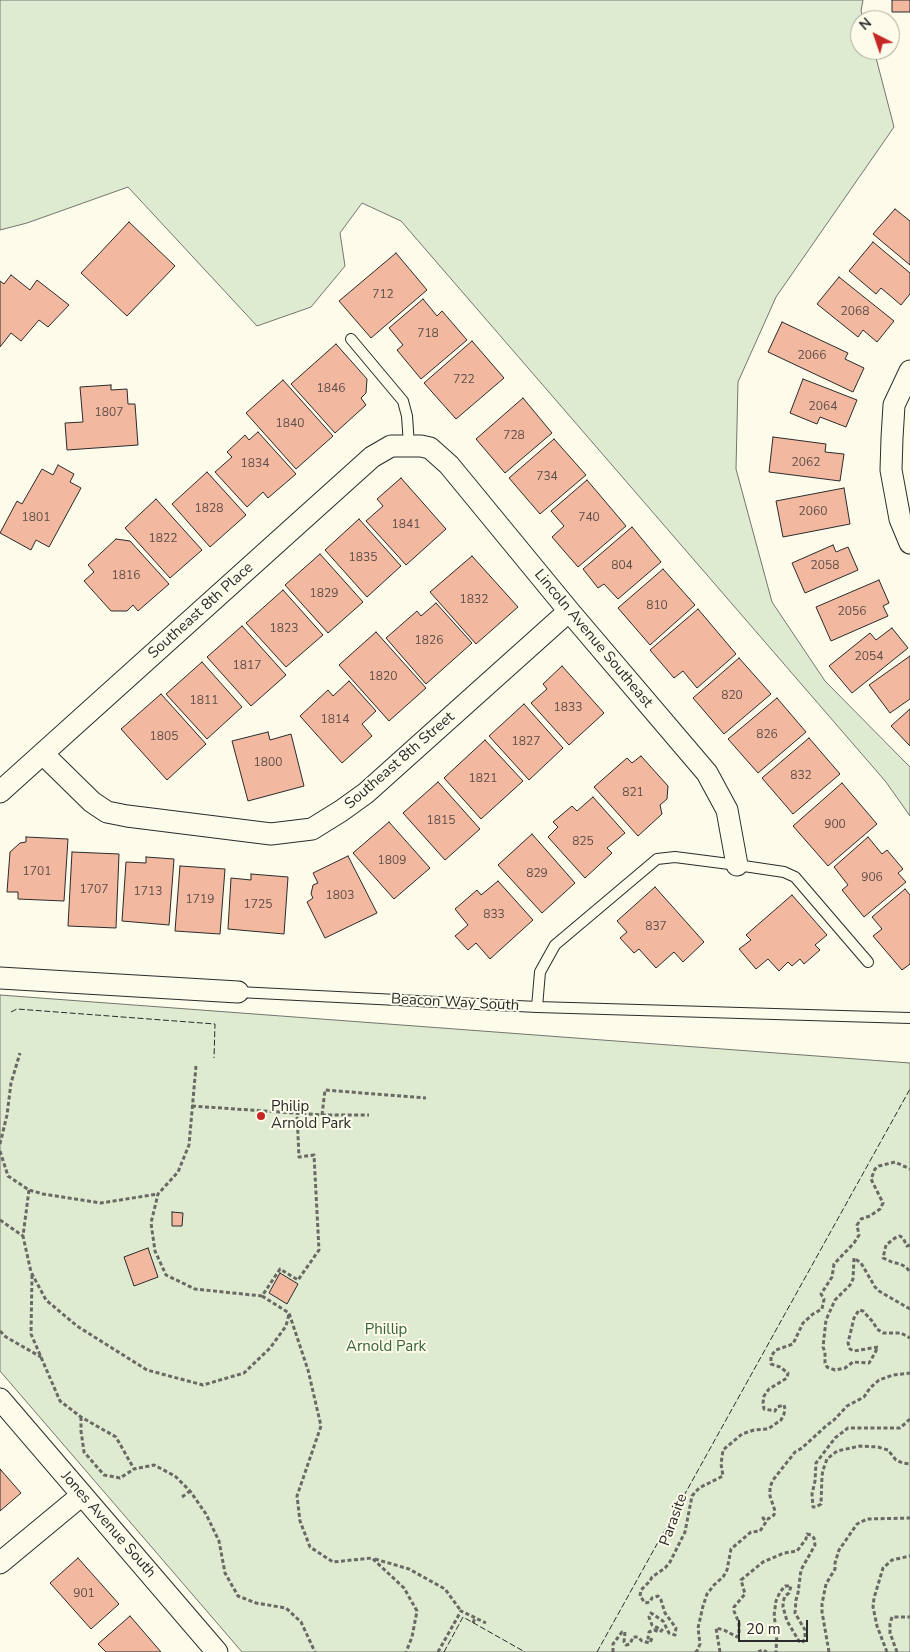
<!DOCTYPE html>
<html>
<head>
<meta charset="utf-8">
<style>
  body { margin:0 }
  #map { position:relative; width:910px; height:1652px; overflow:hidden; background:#fdfbea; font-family:"Nunito Sans",sans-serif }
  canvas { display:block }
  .north { position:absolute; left:850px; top:10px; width:50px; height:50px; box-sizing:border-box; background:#fdfbea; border:1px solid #a9a89e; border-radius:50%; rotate:319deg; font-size:14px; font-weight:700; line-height:20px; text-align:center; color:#2b2b2b }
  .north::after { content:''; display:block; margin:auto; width:18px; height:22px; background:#c62828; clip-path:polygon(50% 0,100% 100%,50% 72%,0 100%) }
  .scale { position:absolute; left:738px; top:1620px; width:70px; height:22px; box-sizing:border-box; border:2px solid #2b2b2b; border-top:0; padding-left:6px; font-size:15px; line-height:18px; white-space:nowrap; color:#2b2b2b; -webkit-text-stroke:4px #fdfbea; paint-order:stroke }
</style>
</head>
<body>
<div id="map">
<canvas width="910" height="1652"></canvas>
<div class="north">N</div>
<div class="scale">20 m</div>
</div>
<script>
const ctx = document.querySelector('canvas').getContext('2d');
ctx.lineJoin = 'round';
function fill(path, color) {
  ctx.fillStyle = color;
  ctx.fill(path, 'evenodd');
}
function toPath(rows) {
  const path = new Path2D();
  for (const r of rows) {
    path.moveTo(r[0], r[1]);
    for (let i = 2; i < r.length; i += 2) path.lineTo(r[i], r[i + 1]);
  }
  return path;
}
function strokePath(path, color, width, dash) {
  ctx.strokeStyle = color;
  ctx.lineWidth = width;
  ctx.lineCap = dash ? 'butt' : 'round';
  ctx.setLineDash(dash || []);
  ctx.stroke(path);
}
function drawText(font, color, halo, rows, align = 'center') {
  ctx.font = font + ' "Nunito Sans",sans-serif';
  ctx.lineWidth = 4;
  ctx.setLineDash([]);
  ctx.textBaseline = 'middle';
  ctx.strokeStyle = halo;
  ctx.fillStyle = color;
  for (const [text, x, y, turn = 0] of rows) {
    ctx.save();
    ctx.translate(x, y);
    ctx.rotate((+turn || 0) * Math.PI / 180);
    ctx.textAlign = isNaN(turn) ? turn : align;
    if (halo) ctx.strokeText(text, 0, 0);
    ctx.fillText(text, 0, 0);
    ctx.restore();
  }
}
const green = toPath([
  [0,0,863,0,861,11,864,20,860,20,860,50,874,50,894,127,776,297,738,382,736,469,772,602,825,681,910,767,910,816,886,782,401,221,362,203,340,233,345,266,311,307,257,326,128,187,27,223,0,230,0,0],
  [0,995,910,1063,910,1652,242,1652,0,1371,0,995]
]);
fill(green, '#deebd1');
strokePath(green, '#74746e', 1);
const building = toPath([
  [892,0,910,0,910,12,892,12,892,0],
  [895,209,910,221,910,265,873,234,895,209],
  [129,222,175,266,127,316,81,273,129,222],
  [873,242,910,273,910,294,901,305,881,288,876,294,849,271,873,242],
  [396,253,427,290,371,338,339,301,396,253],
  [11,275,30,290,37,280,69,305,48,327,39,320,21,341,11,333,0,347,0,281,4,284,11,275],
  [839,277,894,321,877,342,863,330,858,337,817,304,839,277],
  [423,299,437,316,442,311,467,340,421,379,397,350,403,345,389,328,423,299],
  [782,322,848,353,845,359,864,368,853,392,768,352,782,322],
  [472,341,504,378,456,419,424,383,472,341],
  [336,344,367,379,366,393,361,398,366,405,335,433,291,384,336,344],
  [803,379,857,400,846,427,820,417,817,424,790,413,803,379],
  [283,380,333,436,296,469,246,413,283,380],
  [111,385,111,390,127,389,128,404,135,404,138,445,67,450,65,423,83,422,80,387,111,385],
  [523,398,552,433,505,473,476,439,523,398],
  [258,432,296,474,268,498,263,492,247,507,215,472,232,457,227,452,245,435,249,440,258,432],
  [773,437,826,444,825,452,844,454,840,481,769,472,773,437],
  [554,439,586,475,540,514,509,478,554,439],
  [58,465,74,474,70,482,81,488,49,547,36,540,31,550,0,533,17,501,22,504,42,469,53,475,58,465],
  [207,472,246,515,210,547,172,504,207,472],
  [401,478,446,529,406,565,366,521,383,506,377,499,401,478],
  [587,480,626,526,578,567,552,537,564,526,551,511,587,480],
  [844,488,850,524,783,537,776,501,844,488],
  [156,499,202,550,170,578,125,528,156,499],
  [359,519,401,566,367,597,325,550,359,519],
  [632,527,661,562,618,599,604,584,598,588,583,569,632,527],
  [116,539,130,541,169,584,138,611,133,605,127,611,111,611,84,581,94,572,88,565,116,539],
  [833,545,836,552,848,547,858,570,805,593,792,563,833,545],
  [320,554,363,602,328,633,285,585,320,554],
  [472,556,518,607,476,644,430,592,472,556],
  [663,569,695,605,650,645,618,608,663,569],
  [879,580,889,603,883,606,888,616,831,641,816,607,879,580],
  [283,590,323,635,286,667,246,623,283,590],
  [436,603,472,643,426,684,386,638,417,611,421,616,436,603],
  [698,609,736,654,697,688,683,671,674,678,650,650,698,609],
  [242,626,286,675,251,706,207,657,242,626],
  [892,628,908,648,852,693,829,666,870,633,876,640,892,628],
  [376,632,426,688,389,721,339,665,376,632],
  [910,656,910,699,890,713,869,685,910,656],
  [739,658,771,694,724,734,693,698,739,658],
  [202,662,242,707,207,739,166,694,202,662],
  [562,666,604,713,569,745,531,703,547,689,543,684,562,666],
  [349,681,376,711,362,724,372,736,342,763,300,716,328,690,333,696,349,681],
  [161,694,206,744,167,780,121,729,161,694],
  [777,698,806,732,758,773,728,739,777,698],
  [524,704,563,748,529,780,489,736,524,704],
  [910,709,910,746,891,726,910,709],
  [268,732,270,740,291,734,304,786,248,801,232,741,268,732],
  [809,738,840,774,793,814,762,778,809,738],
  [485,740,523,781,481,819,444,778,485,740],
  [641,756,668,786,667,799,660,805,662,814,638,836,594,787,627,758,632,763,641,756],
  [438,782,480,829,445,860,403,813,438,782],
  [842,783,877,824,828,866,793,826,842,783],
  [593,797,625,833,607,848,612,853,585,878,548,837,558,827,553,822,572,806,577,811,593,797],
  [389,822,430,868,394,899,353,853,389,822],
  [532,834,575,883,542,913,498,865,532,834],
  [26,837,68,839,64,901,18,899,18,892,7,892,10,852,20,843,26,842,26,837],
  [868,837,882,854,887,850,903,869,898,873,906,882,864,917,842,890,848,885,834,867,868,837],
  [72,852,119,854,116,928,68,926,72,852],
  [348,856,377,913,325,938,307,902,313,898,311,894,313,885,318,883,313,873,348,856],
  [146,857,174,859,169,925,122,921,126,862,146,863,146,857],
  [180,866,225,869,220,934,175,931,180,866],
  [251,874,288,877,284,934,228,929,231,878,251,880,251,874],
  [498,881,533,920,490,959,476,943,468,950,455,936,468,925,455,909,477,890,481,895,498,881],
  [655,887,704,942,683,962,674,952,656,968,639,949,634,953,620,938,627,932,617,921,655,887],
  [905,889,910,895,910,964,902,970,873,936,882,929,872,917,905,889],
  [792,895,827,935,815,945,820,950,804,964,800,959,792,966,788,962,779,971,768,959,756,969,739,949,751,940,746,935,792,895],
  [172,1212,183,1213,182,1226,172,1226,172,1212],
  [148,1248,158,1277,134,1286,124,1257,148,1248],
  [280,1273,298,1284,287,1304,269,1293,280,1273],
  [0,1469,21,1493,0,1511,0,1469],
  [78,1558,119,1604,91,1629,50,1583,78,1558],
  [130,1616,161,1652,106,1652,98,1644,130,1616]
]);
fill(building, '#f2b8a0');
strokePath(building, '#2b2b2b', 1);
const service = toPath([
  [351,339,403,401,407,416,409,445],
  [238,992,537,1007,910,1018],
  [537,1007,540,972,555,945,657,859,675,857,737,865,784,872,795,877,868,962]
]);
const minor = toPath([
  [910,371,894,405,892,438,891,470,900,519,910,543],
  [43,754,92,802,107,812,127,816,271,834,312,829,341,811,366,793,569,611],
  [0,792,372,457,391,446,421,446,430,448,449,465,569,611,707,773,727,810,737,865],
  [0,978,238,992],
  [0,1399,217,1652],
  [0,1563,82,1495]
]);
strokePath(service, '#2b2b2b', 12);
strokePath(minor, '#2b2b2b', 23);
strokePath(toPath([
  [196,1066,189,1145,178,1172,158,1194,151,1223,155,1251,166,1275,195,1289,262,1296,280,1269,298,1280,319,1250,314,1155,299,1157,297,1114],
  [192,1106,322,1115,369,1115],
  [322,1115,325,1090,426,1098],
  [0,1144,7,1115,11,1083,20,1053],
  [0,1151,8,1176,29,1190,43,1194,101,1203,158,1194],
  [29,1190,23,1236,31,1272,46,1300,77,1326,147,1370,203,1385,244,1373,270,1348,286,1326,289,1314],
  [0,1220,23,1236],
  [910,1245,907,1246,903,1238,900,1236,895,1238,886,1245,883,1258,892,1262,900,1264,906,1267,910,1272],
  [32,1275,31,1334,60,1401,81,1417,116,1437,134,1469,154,1465,175,1476,190,1491,206,1514,219,1541,225,1573,238,1596,256,1603,286,1608,301,1622,315,1652],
  [262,1296,289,1313,308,1370,321,1426,297,1496,300,1521,310,1547,333,1562,372,1558,404,1588,417,1611,412,1637,406,1652],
  [910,1309,879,1291,875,1287,861,1263,854,1258,853,1279,850,1285,835,1300,826,1320,823,1347,825,1352,825,1363,827,1367,835,1370,845,1368,853,1362,869,1363,871,1360,878,1347,854,1351,850,1349,848,1343,854,1318,859,1310,863,1311,873,1322,877,1329,883,1333,901,1333,910,1338],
  [0,1331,6,1337,41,1357],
  [81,1417,81,1431,84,1452,104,1475,120,1478,134,1469],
  [910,1419,900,1428,848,1428,835,1438,816,1463,815,1481,812,1494,813,1507,816,1507,821,1504,822,1476,823,1470,827,1459,837,1451,860,1446,878,1447,888,1450,896,1460,903,1463,910,1464],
  [182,1497,190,1491],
  [375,1559,409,1569,445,1589,461,1611],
  [473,1623,475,1618],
  [438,1652,461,1611,486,1623],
  [613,1652,613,1644,622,1632,625,1632,624,1642,626,1645,630,1644,633,1637,638,1637,642,1641,650,1643,652,1638,648,1638,649,1632,654,1630,660,1632,662,1630,652,1625,649,1617,651,1613,663,1621,669,1633,675,1635,676,1628,665,1613,661,1600,658,1596,652,1598,650,1602,645,1603,640,1596,641,1590,650,1581,652,1577,665,1568,670,1562,685,1532,692,1496,699,1488,723,1476,721,1464,723,1450,742,1434,754,1430,768,1429,781,1420,784,1414,785,1409,784,1405,777,1407,775,1411,764,1409,763,1403,764,1396,769,1389,787,1378,788,1373,780,1367,771,1364,771,1356,776,1350,793,1344,803,1323,813,1314,822,1309,824,1299,821,1294,832,1277,834,1264,854,1243,859,1235,857,1225,861,1219,870,1216,880,1209,883,1203,871,1179,875,1169,879,1166,895,1162,910,1169],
  [695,1652,697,1651,700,1644,698,1628,703,1606,707,1594,714,1585,723,1577,727,1570,731,1549,751,1532,760,1531,766,1522,763,1518,768,1519,774,1515,775,1511,770,1496,770,1487,773,1480,795,1452,802,1448,826,1426,834,1420,847,1406,864,1397,870,1388,879,1380,893,1375,910,1373],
  [720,1652,716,1628,724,1630,737,1637,739,1634,739,1623,734,1611,734,1607,745,1594,741,1580,763,1562,784,1553,797,1551,806,1539,807,1534,811,1535,814,1538,815,1545,801,1570,798,1593,796,1600,795,1613,805,1630,805,1639,802,1643,799,1641,787,1621,783,1607,783,1602,785,1596,789,1593,791,1586,785,1586,780,1592,776,1601,774,1616,777,1632,776,1652],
  [758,1652,763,1650,767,1652],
  [829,1652,822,1612,822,1604,826,1584,835,1569,835,1563,839,1550,857,1524,867,1519,910,1518],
  [887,1652,877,1626,873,1607,874,1598,883,1568,892,1560,910,1556],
  [897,1652,890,1633,890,1624,892,1617,910,1617]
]), '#6a6964', 3, [4, 2.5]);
strokePath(service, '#fdfbea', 10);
strokePath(minor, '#fdfbea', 21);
strokePath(toPath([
  [11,1012,17,1009,215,1024,214,1058],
  [444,1652,463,1617,525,1652],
  [597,1652,910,1089]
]), '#2b2b2b', 1, [6, 2.5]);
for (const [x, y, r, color] of [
  [261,1116,5,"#c62828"]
]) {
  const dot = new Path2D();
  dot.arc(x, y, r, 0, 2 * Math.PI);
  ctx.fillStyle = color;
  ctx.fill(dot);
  strokePath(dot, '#fdfbea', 2);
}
drawText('12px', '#5d4e48', null, [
  ["712",383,295],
  ["2068",855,312],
  ["718",428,334],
  ["2066",812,356],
  ["722",464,380],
  ["1846",331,389],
  ["2064",823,407],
  ["1807",109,413],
  ["1840",290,424],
  ["728",514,436],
  ["2062",806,463],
  ["1834",255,464],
  ["734",547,477],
  ["1828",209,509],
  ["2060",813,512],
  ["1801",36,518],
  ["740",589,518],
  ["1841",406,525],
  ["1822",163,539],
  ["1835",363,558],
  ["804",622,566],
  ["2058",825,566],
  ["1816",126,576],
  ["1829",324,594],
  ["1832",474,600],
  ["810",657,606],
  ["2056",852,612],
  ["1823",284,629],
  ["1826",429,641],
  ["2054",869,657],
  ["1817",247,666],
  ["1820",383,677],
  ["820",732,696],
  ["1811",204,701],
  ["1833",568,708],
  ["1814",335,720],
  ["826",767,735],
  ["1805",164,737],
  ["1827",526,742],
  ["1800",268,763],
  ["832",801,776],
  ["1821",483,779],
  ["821",633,793],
  ["1815",441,821],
  ["900",835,825],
  ["825",583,842],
  ["1809",392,861],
  ["1701",37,872],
  ["829",537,874],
  ["906",872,878],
  ["1707",94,890],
  ["1713",148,892],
  ["1803",340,896],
  ["1719",200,900],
  ["1725",258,905],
  ["833",494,915],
  ["837",656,927],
  ["901",84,1594]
]);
drawText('15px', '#2b2b2b', '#fdfbea', [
  ["Southeast 8th Place",201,611,-42],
  ["Lincoln Avenue Southeast",593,639,50],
  ["Southeast 8th Street",400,761,-41],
  ["Beacon Way South",455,1003,3],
  ["Parasite",674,1520,-70],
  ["Jones Avenue South",108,1525,49]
]);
drawText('15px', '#2b2b2b', '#fdfbea', [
  ["Philip",271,1107],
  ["Arnold Park",271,1124]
], 'left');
drawText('15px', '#34623c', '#fdfbea', [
  ["Phillip",386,1330],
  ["Arnold Park",386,1347]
]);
</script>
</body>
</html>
